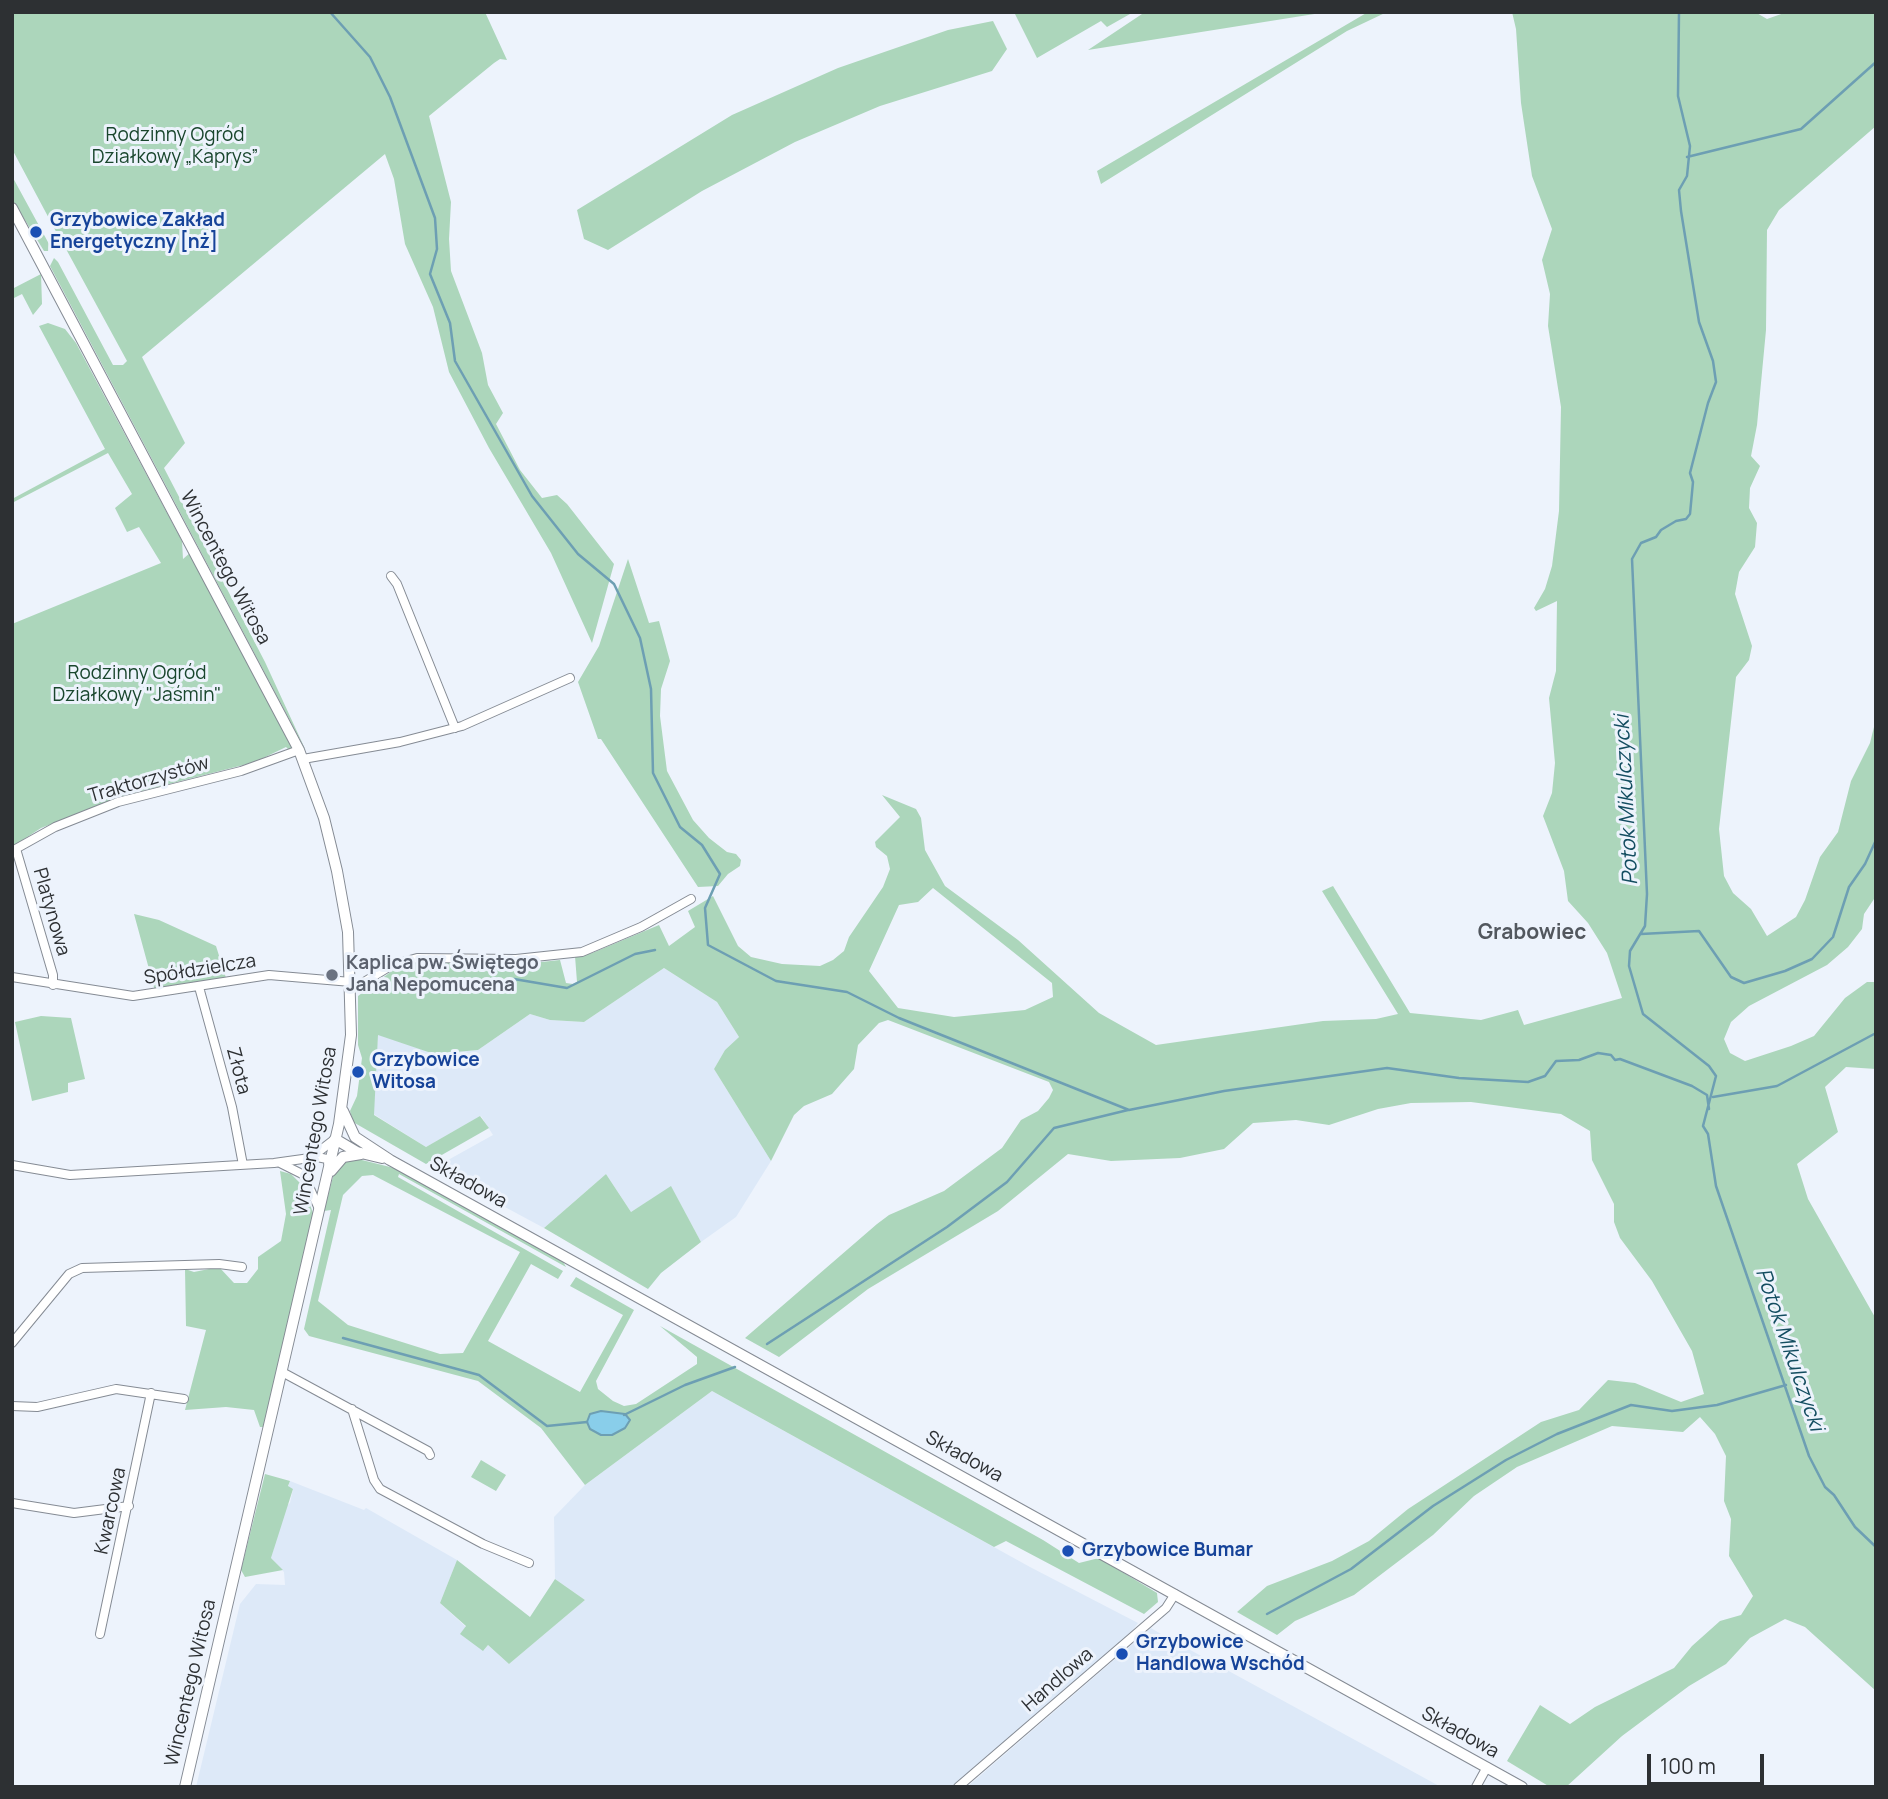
<!DOCTYPE html>
<html>
<head>
<meta charset="utf-8">
<style>
  body { margin:0 }
  #map { position:relative; width:1888px; height:1799px; overflow:hidden; background:#edf3fc; font-family:Manrope,sans-serif }
  canvas { display:block }
  .frame { position:absolute; inset:0; border:14px solid #2d3033; pointer-events:none }
  .scale { position:absolute; left:1647px; top:1754px; width:117px; height:32px; box-sizing:border-box; border:4px solid #2d3033; border-top:0; padding-left:9px; font-size:21px; line-height:24px; white-space:nowrap; color:#2d3033; -webkit-text-stroke:5px #edf3fc; paint-order:stroke }
</style>
</head>
<body>
<div id="map">
<canvas width="1888" height="1799"></canvas>
<div class="frame"></div>
<div class="scale">100 m</div>
</div>
<script>
const ctx = document.querySelector('canvas').getContext('2d');
ctx.lineJoin = 'round';
function fill(path, color) {
  ctx.fillStyle = color;
  ctx.fill(path, 'evenodd');
}
function toPath(rows) {
  const path = new Path2D();
  for (const r of rows) {
    path.moveTo(r[0], r[1]);
    for (let i = 2; i < r.length; i += 2) path.lineTo(r[i], r[i + 1]);
  }
  return path;
}
function strokePath(path, color, width, dash) {
  ctx.strokeStyle = color;
  ctx.lineWidth = width;
  ctx.lineCap = dash ? 'butt' : 'round';
  ctx.setLineDash(dash || []);
  ctx.stroke(path);
}
function drawText(font, color, halo, rows, align = 'center') {
  ctx.font = font + ' Manrope,sans-serif';
  ctx.lineWidth = 6;
  ctx.setLineDash([]);
  ctx.textBaseline = 'middle';
  ctx.strokeStyle = halo;
  ctx.fillStyle = color;
  for (const [text, x, y, turn = 0] of rows) {
    ctx.save();
    ctx.translate(x, y);
    ctx.rotate((+turn || 0) * Math.PI / 180);
    ctx.textAlign = isNaN(turn) ? turn : align;
    if (halo) ctx.strokeText(text, 0, 0);
    ctx.fillText(text, 0, 0);
    ctx.restore();
  }
}
fill(toPath([
  [664,968,717,1002,739,1037,725,1050,714,1069,771,1161,736,1217,701,1242,671,1187,631,1212,606,1174,544,1228,436,1170,439,1165,493,1135,481,1116,426,1147,372,1113,378,1034,434,1054,478,1050,530,1014,550,1020,584,1022],
  [712,1391,1030,1567,1138,1623,1129,1635,953,1787,196,1787,240,1604,256,1584,285,1585,284,1572,271,1558,285,1507,290,1503,293,1489,288,1487,290,1481,364,1510,366,1508,457,1560,440,1603,466,1627,461,1634,484,1650,488,1645,509,1664,585,1600,555,1579,554,1517,585,1485],
  [1151,1628,1161,1634,1441,1787,967,1787]
]), '#dde9f8');
fill(toPath([
  [12,12,485,12,507,60,500,59,494,63,429,116,451,202,449,239,451,271,482,353,488,385,503,413,496,424,520,470,542,498,557,495,567,504,614,564,592,643,551,553,489,448,449,372,433,307,405,244,394,179,385,154,142,357,185,443,164,468,265,662,306,751,50,266,54,258,58,262,113,365,123,365,127,361,66,249,73,237,61,241,12,149],
  [1014,12,1130,12,1130,14,1107,27,1101,21,1037,58],
  [1145,12,1327,12,1088,50],
  [1368,12,1387,12,1347,31,1101,184,1097,171],
  [1512,12,1755,12,1767,19,1787,12,1876,12,1876,126,1779,210,1767,230,1766,330,1757,425,1751,456,1760,466,1750,488,1749,508,1757,523,1755,547,1739,572,1735,594,1752,646,1749,660,1736,677,1719,829,1724,876,1733,893,1751,909,1767,936,1796,917,1805,900,1820,857,1838,832,1851,781,1870,743,1876,719,1876,896,1864,914,1862,929,1848,947,1827,965,1749,1006,1731,1022,1724,1039,1730,1053,1745,1061,1791,1046,1814,1036,1845,998,1867,982,1876,982,1876,1069,1846,1067,1825,1087,1838,1132,1797,1164,1808,1199,1876,1319,1876,1691,1805,1627,1785,1619,1750,1638,1726,1664,1689,1686,1622,1736,1566,1787,1550,1787,1507,1761,1540,1705,1570,1724,1595,1707,1674,1668,1692,1646,1720,1621,1741,1615,1753,1596,1729,1556,1731,1519,1724,1501,1726,1456,1715,1434,1700,1417,1683,1432,1612,1426,1517,1467,1474,1496,1433,1535,1354,1595,1295,1621,1277,1635,1237,1612,1267,1586,1332,1561,1369,1541,1408,1509,1541,1422,1579,1410,1608,1380,1635,1383,1681,1402,1704,1394,1692,1351,1652,1281,1620,1238,1614,1222,1614,1204,1592,1160,1590,1131,1561,1114,1471,1102,1411,1103,1378,1109,1329,1125,1296,1120,1253,1123,1224,1149,1180,1158,1111,1161,1068,1154,998,1211,868,1289,779,1357,745,1338,877,1224,889,1215,944,1191,1002,1148,1021,1120,1038,1111,1049,1098,1053,1090,1049,1082,888,1020,879,1023,858,1045,854,1069,832,1094,804,1106,794,1115,771,1161,714,1069,725,1050,739,1037,717,1002,664,968,584,1022,550,1020,530,1014,478,1050,434,1054,378,1035,374,1115,426,1147,480,1116,489,1128,426,1164,353,1122,350,1111,357,1096,362,1058,358,1045,358,996,400,965,421,961,523,964,560,960,566,983,573,984,577,982,575,956,592,953,659,925,669,946,695,927,688,911,713,896,738,946,751,957,782,964,820,966,833,960,844,951,849,937,883,887,890,869,887,856,876,847,875,842,900,817,882,795,916,809,921,818,925,850,945,886,1018,940,1099,1013,1156,1045,1323,1021,1376,1019,1398,1014,1322,891,1333,886,1410,1013,1481,1020,1518,1010,1524,1025,1622,998,1607,953,1588,923,1568,901,1564,871,1543,816,1552,793,1555,763,1549,698,1556,671,1557,601,1536,611,1534,608,1545,589,1552,566,1559,511,1561,407,1548,326,1550,294,1542,260,1552,229,1532,176,1521,103,1516,29],
  [933,888,1052,983,1053,997,1025,1010,954,1017,898,1008,869,971,899,905,918,902],
  [993,21,1007,49,992,71,880,106,795,142,702,191,608,250,584,239,577,210,732,115,838,68,948,30],
  [12,176,49,244,48,251,44,251,12,199],
  [41,274,42,304,33,315,22,294,12,299,12,289],
  [48,323,65,329,76,343,182,541,183,559,191,552,292,748,290,751,286,747,255,762,130,794,41,828,12,847,12,624,161,563,139,527,127,532,115,508,132,494,108,453,12,503,12,499,105,449,39,326],
  [628,559,649,623,659,621,670,661,661,689,660,716,667,771,693,820,709,838,727,852,736,854,741,860,740,866,728,874,718,886,698,887,601,739,598,739,578,682,599,646],
  [134,914,159,920,216,946,226,978,155,991],
  [41,1016,71,1018,85,1079,68,1083,68,1092,32,1101,15,1022],
  [354,1158,398,1169,562,1260,566,1267,399,1174,398,1177,563,1271,558,1279,531,1264,488,1341,580,1392,623,1315,570,1286,576,1277,634,1310,596,1381,598,1389,613,1401,624,1406,636,1404,697,1364,697,1357,660,1326,1043,1540,1079,1563,1099,1558,1157,1593,1158,1602,1144,1614,1006,1541,994,1547,712,1391,585,1485,541,1428,478,1381,309,1336,304,1329,331,1210,324,1211,334,1173,346,1160],
  [373,1175,520,1252,463,1353,440,1354,348,1325,318,1301,343,1195,362,1176],
  [280,1171,291,1174,304,1187,314,1216,265,1427,260,1427,254,1410,226,1407,185,1410,206,1330,186,1326,185,1269,194,1272,219,1267,234,1283,247,1283,258,1269,258,1257,281,1241,286,1214],
  [606,1174,631,1212,671,1186,701,1242,661,1273,648,1289,544,1228],
  [481,1460,506,1475,496,1491,471,1477],
  [265,1474,290,1481,288,1486,293,1489,271,1558,283,1570,245,1577,241,1570],
  [457,1560,530,1617,555,1579,585,1600,509,1664,488,1645,483,1651,460,1634,466,1626,440,1603]
]), '#acd6bb');
const water = toPath([
  [601,1411,625,1414,630,1420,625,1428,612,1435,601,1435,590,1429,587,1422,590,1414,601,1411]
]);
fill(water, '#89ceea');
strokePath(water, '#6d9fb3', 2);
strokePath(toPath([
  [330,12,370,57,390,97,435,218,437,249,430,274,450,323,455,361,532,496,578,554,614,584,640,638,651,689,653,773,680,827,702,845,720,874,705,908,708,945,776,981,847,992,899,1018,1129,1110,1224,1091,1387,1068,1459,1078,1528,1082,1545,1076,1556,1061,1579,1060,1598,1053,1611,1055,1615,1060,1620,1059,1692,1086,1707,1095,1709,1109],
  [1679,12,1678,96,1690,146,1687,176,1679,190,1681,211,1699,322,1713,361,1716,382,1708,403,1690,473,1693,482,1690,514,1686,519,1676,521,1661,530,1656,537,1641,543,1632,559,1647,894,1645,926,1630,951,1629,966,1643,1014,1709,1066,1716,1076,1703,1126,1708,1134,1716,1186,1809,1456,1825,1487,1834,1495,1855,1527,1876,1547],
  [1687,157,1801,129,1876,62],
  [1641,934,1699,931,1731,977,1744,983,1785,971,1812,959,1833,937,1849,887,1865,864,1876,840],
  [514,979,567,988,635,954,655,950],
  [1713,1097,1777,1086,1876,1033],
  [343,1338,479,1375,547,1426,587,1422],
  [767,1344,947,1227,1007,1182,1054,1128,1128,1110],
  [624,1415,685,1385,735,1367],
  [1267,1614,1351,1569,1433,1506,1506,1460,1557,1434,1631,1405,1672,1411,1717,1405,1786,1385]
]), '#6d9fb3', 2.5);
const minor = toPath([
  [391,576,397,584,455,728],
  [303,759,400,742,462,726,570,678],
  [16,849,53,975,53,985],
  [12,851,55,827,118,802,241,771,299,750],
  [12,977,133,996,269,975,351,982],
  [199,987,232,1107,243,1165],
  [351,990,392,965,417,958,516,959,582,952,641,927,691,899],
  [313,1156,335,1139],
  [280,1163,304,1175,319,1209],
  [12,1165,70,1175,274,1163,317,1157,327,1159,329,1166],
  [12,1343,69,1274,82,1268,219,1264,242,1267],
  [282,1372,428,1451,430,1455],
  [12,1406,37,1407,116,1389,184,1399],
  [352,1409,374,1480,380,1489,483,1544,529,1563],
  [12,1503,74,1513,129,1506],
  [100,1634,151,1393],
  [958,1787,1166,1608,1175,1594],
  [1476,1787,1487,1767]
]);
const major = toPath([
  [12,208,299,750,324,818,337,871,348,932,351,1035,339,1124,185,1787],
  [343,1111,355,1137,390,1160,1522,1787],
  [335,1139,357,1152,382,1158],
  [331,1171,343,1157,361,1154]
]);
strokePath(minor, '#858b94', 10);
strokePath(major, '#858b94', 12);
strokePath(minor, '#fff', 8);
strokePath(major, '#fff', 10);
for (const [x, y, r, color] of [
  [36,232,7,"#1a4fb4"],
  [332,975,7,"#6b7280"],
  [358,1072,7,"#1a4fb4"],
  [1068,1551,7,"#1a4fb4"],
  [1122,1654,7,"#1a4fb4"]
]) {
  const dot = new Path2D();
  dot.arc(x, y, r, 0, 2 * Math.PI);
  ctx.fillStyle = color;
  ctx.fill(dot);
  strokePath(dot, '#edf3fc', 2.5);
}
drawText('19px', '#19462d', '#edf3fc', [
  ["Rodzinny Ogród",175,136],
  ["Działkowy „Kaprys”",175,158],
  ["Rodzinny Ogród",137,674],
  ["Działkowy \"Jaśmin\"",137,696]
]);
drawText('bold 19px', '#164399', '#edf3fc', [
  ["Grzybowice Zakład",50,221],
  ["Energetyczny [nż]",50,243],
  ["Grzybowice",372,1061],
  ["Witosa",372,1083],
  ["Grzybowice Bumar",1082,1551],
  ["Grzybowice",1136,1643],
  ["Handlowa Wschód",1136,1665]
], 'left');
drawText('19px', '#2d3033', '#edf3fc', [
  ["Wincentego Witosa",225,568,62],
  ["Traktorzystów",149,780,-16],
  ["Platynowa",51,912,74],
  ["Spółdzielcza",200,970,-9],
  ["Złota",238,1071,75],
  ["Wincentego Witosa",316,1131,-80],
  ["Składowa",468,1183,29],
  ["Składowa",964,1457,29],
  ["Kwarcowa",111,1511,-78],
  ["Handlowa",1058,1680,-41],
  ["Wincentego Witosa",191,1683,-77],
  ["Składowa",1460,1733,29]
]);
drawText('bold 19px', '#5b616d', '#edf3fc', [
  ["Kaplica pw. Świętego",346,964],
  ["Jana Nepomucena",346,986]
], 'left');
drawText('italic 21px', '#134d60', '#edf3fc', [
  ["Potok Mikulczycki",1627,800,-93],
  ["Potok Mikulczycki",1789,1350,71]
]);
drawText('bold 21px', '#52575e', '#edf3fc', [
  ["Grabowiec",1532,933]
]);
</script>
</body>
</html>
